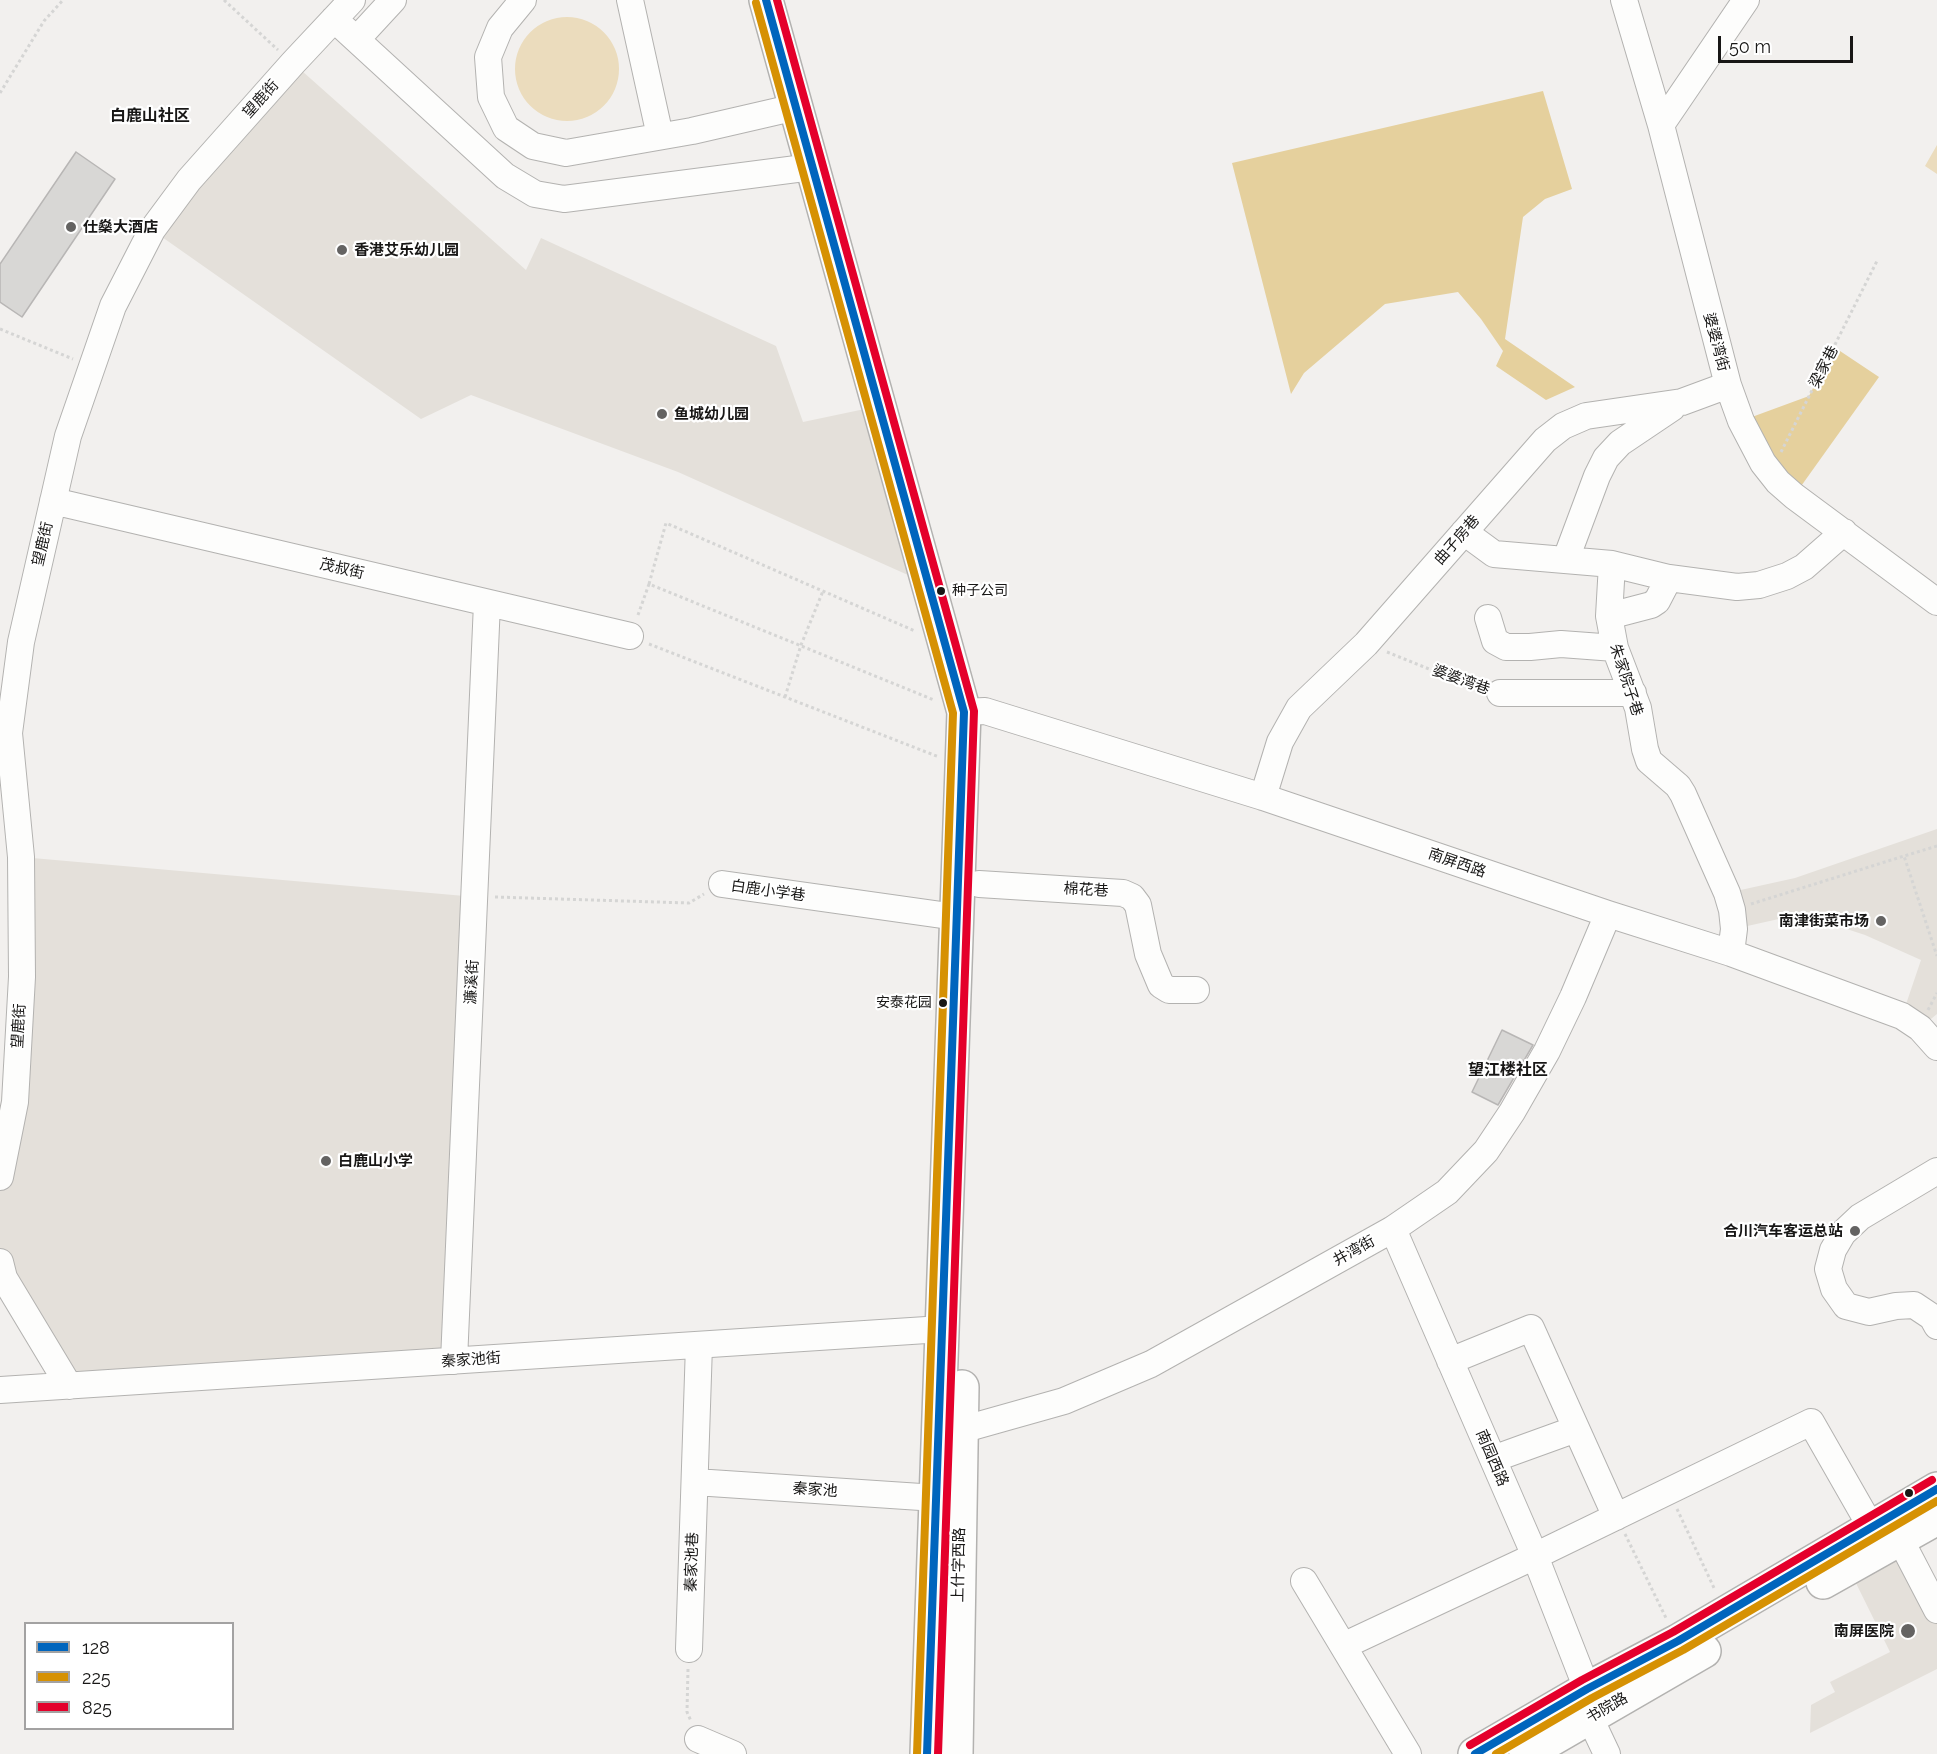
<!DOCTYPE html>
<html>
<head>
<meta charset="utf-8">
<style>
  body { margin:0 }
  #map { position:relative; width:1937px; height:1754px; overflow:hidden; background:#f2f0ee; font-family:Raleway,sans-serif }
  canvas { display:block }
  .legend { position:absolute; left:24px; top:1622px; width:210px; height:108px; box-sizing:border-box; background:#fff; border:2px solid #a3a2a2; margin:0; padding:8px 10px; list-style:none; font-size:18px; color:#181716 }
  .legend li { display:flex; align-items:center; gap:12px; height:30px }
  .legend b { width:30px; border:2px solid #a3a2a2 }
  .scale { position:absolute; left:1718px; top:36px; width:135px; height:27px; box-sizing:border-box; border:3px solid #181716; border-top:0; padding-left:8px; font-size:18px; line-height:21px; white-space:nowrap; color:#181716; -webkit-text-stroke:4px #fff; paint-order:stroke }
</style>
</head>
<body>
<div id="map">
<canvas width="1937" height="1754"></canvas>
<ul class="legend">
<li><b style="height:8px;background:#0065bd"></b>128</li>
<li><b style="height:8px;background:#d69103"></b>225</li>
<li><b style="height:8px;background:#e4002b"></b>825</li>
</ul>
<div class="scale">50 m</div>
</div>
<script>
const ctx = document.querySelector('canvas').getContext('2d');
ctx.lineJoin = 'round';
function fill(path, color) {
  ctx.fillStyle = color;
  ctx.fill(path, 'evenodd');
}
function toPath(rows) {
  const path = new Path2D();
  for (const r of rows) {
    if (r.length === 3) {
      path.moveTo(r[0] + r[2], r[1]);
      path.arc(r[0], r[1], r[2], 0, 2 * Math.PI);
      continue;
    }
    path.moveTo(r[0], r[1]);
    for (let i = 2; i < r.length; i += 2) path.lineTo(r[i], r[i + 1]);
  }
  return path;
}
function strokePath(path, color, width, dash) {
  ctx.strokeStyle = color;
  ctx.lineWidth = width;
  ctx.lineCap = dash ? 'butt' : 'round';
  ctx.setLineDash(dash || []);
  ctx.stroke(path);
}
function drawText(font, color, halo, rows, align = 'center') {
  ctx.font = font + ' Raleway,"Noto Sans SC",sans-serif';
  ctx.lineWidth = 4.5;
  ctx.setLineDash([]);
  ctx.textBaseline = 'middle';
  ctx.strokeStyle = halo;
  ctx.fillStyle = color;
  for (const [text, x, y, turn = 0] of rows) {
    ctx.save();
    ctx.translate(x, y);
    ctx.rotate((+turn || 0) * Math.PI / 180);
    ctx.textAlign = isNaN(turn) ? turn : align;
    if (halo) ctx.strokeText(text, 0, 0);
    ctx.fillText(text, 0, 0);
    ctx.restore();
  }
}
fill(toPath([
  [293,63,526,270,541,238,776,346,803,422,879,406,928,584,678,472,471,395,421,419,152,230],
  [1937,829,1937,1014,1920,1028,1902,1016,1921,960,1865,935,1801,914,1734,929,1727,893,1795,878],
  [21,857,476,897,454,1361,69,1386,0,1262,0,1177],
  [1900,1539,1937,1610,1937,1669,1810,1733,1811,1705,1835,1692,1830,1682,1890,1652,1848,1567]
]), '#e4e0da');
fill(toPath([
  [567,69,52],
  [1937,145,1937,174,1925,166]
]), '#ebdcbd');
fill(toPath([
  [1543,91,1572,189,1545,199,1523,217,1505,339,1575,387,1546,400,1496,366,1503,351,1481,319,1458,292,1385,304,1304,373,1291,394,1232,163],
  [1834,347,1879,377,1794,496,1741,421,1809,396]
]), '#e5d09d');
const building = toPath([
  [76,152,115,179,22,317,0,302,0,264,76,152],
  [1502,1030,1533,1045,1498,1105,1472,1092,1502,1030]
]);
fill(building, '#d8d7d5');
strokePath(building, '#b8b6b5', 1.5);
const minor = toPath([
  [523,0,500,28,488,57,491,97,506,128,533,146,566,153,692,131,796,107],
  [630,0,660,136],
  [1624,0,1661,125,1728,385,1741,421,1763,463,1778,482,1794,496,1937,602],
  [334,19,505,176,535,194,564,199,812,167],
  [357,39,393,0],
  [1661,125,1746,0],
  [53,501,630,636],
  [1464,532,1494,554,1612,564,1669,578],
  [1566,559,1597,476,1606,458,1620,443,1672,408],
  [1609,616,1612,564],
  [1488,618,1495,641,1506,647,1530,647,1561,644,1615,648],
  [1500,693,1633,693],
  [964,712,985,711,1263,797,1608,914,1731,953,1902,1016,1920,1028,1937,1047],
  [1263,797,1280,742,1299,708,1366,644,1545,440,1563,426,1586,416,1682,402,1728,385],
  [722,884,956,917],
  [979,884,1123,893,1132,897,1138,905,1148,954,1161,985,1169,990,1196,990],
  [1731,953,1734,929,1732,910,1727,893,1683,794,1678,786,1649,761,1645,749,1638,708,1615,648,1609,616,1651,605,1657,601,1669,578,1737,587,1759,585,1787,576,1804,567,1844,532],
  [1937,1171,1860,1217,1843,1233,1833,1250,1828,1269,1834,1289,1846,1306,1869,1312,1896,1306,1914,1305,1932,1317,1937,1326],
  [0,1177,15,1102,22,977,21,857,9,733,21,642,68,436,113,306,152,230,189,180,293,63,352,0],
  [1393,1229,1535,1556,1587,1689],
  [0,1262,4,1278,69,1386],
  [454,1361,487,603],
  [1450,1361,1531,1328,1616,1517],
  [0,1390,942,1329],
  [961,1430,1064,1401,1151,1364,1393,1229,1447,1192,1486,1151,1512,1112,1547,1051,1573,997,1608,914],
  [1493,1459,1576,1429],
  [695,1482,936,1498],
  [1900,1539,1937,1610],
  [1304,1581,1408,1754],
  [1343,1646,1535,1556,1811,1422,1871,1527],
  [689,1649,699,1345],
  [1590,1718,1607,1754],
  [698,1739,733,1754]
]);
const major = toPath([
  [1823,1582,1937,1518],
  [1475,1754,1587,1689,1678,1641,1937,1489],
  [1526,1754,1704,1651]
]);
const highway = toPath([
  [766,0,964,712,927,1754],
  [956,1754,962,1387]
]);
strokePath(minor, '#b3b2b0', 28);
strokePath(major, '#b3b2b0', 36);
strokePath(highway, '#b3b2b0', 36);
strokePath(toPath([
  [224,0,278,50],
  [0,93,44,21,63,0],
  [0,329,73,359],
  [1781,452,1877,261],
  [649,584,666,523,915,631],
  [638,615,649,584,934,700],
  [649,644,939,757],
  [1387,652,1481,690],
  [785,697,801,645,823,591],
  [1937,846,1904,856,1937,956],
  [495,897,689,903,704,894],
  [1751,904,1904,856],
  [1928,1010,1937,993],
  [1677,1509,1715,1590],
  [1625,1534,1667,1620],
  [688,1669,687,1712,691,1721]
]), '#d5d5d4', 3, [3, 3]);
strokePath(minor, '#fdfdfc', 26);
strokePath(major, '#fdfdfc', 33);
strokePath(highway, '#fdfdfc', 33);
strokePath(toPath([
  [766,0,964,712,927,1754],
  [1475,1754,1587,1689,1678,1641,1937,1489]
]), '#0065bd', 8);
strokePath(toPath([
  [756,3,953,713,917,1754],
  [1496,1754,1592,1698,1683,1650,1937,1501]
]), '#d69103', 8);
strokePath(toPath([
  [777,0,974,711,938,1754],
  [1470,1745,1582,1680,1673,1632,1932,1480]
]), '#e4002b', 8);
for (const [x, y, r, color] of [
  [71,227,6,"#646362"],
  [342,250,6,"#646362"],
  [662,414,6,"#646362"],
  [941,591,5,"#181716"],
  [1881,921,6,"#646362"],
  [943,1003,5,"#181716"],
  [326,1161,6,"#646362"],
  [1855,1231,6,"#646362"],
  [1909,1493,5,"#181716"],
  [1908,1631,8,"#646362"]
]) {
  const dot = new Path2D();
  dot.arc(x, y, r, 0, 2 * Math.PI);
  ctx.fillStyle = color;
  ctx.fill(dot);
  strokePath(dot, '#fff', 2);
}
drawText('14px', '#181716', '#fff', [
  ["种子公司",952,591],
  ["安泰花园",932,1003,"right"]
], 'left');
drawText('15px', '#181716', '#fff', [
  ["望鹿街",261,99,-48],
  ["婆婆湾街",1716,342,75],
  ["梁家巷",1824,367,-63],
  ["曲子房巷",1457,540,-49],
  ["望鹿街",43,544,-77],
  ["茂叔街",342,569,13],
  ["婆婆湾巷",1461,680,20],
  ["朱家院子巷",1626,680,72],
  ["南屏西路",1457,863,19],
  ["棉花巷",1086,890,3],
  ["白鹿小学巷",768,891,8],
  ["濂溪街",472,982,-87],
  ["望鹿街",19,1026,-87],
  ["井湾街",1354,1251,-29],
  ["秦家池街",471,1360,-4],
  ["南园西路",1492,1458,67],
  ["秦家池",815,1490,4],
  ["秦家池巷",692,1562,-88],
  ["上什字西路",959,1565,-89],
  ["书院路",1607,1708,-30]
]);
drawText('bold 15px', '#181716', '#fff', [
  ["仕燊大酒店",83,227],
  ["香港艾乐幼儿园",354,250],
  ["鱼城幼儿园",674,414],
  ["南津街菜市场",1869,921,"right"],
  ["白鹿山小学",338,1161],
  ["合川汽车客运总站",1843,1231,"right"],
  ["南屏医院",1894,1631,"right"]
], 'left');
drawText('bold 16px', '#181716', '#fff', [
  ["白鹿山社区",150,116],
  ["望江楼社区",1508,1070]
]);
</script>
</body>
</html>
